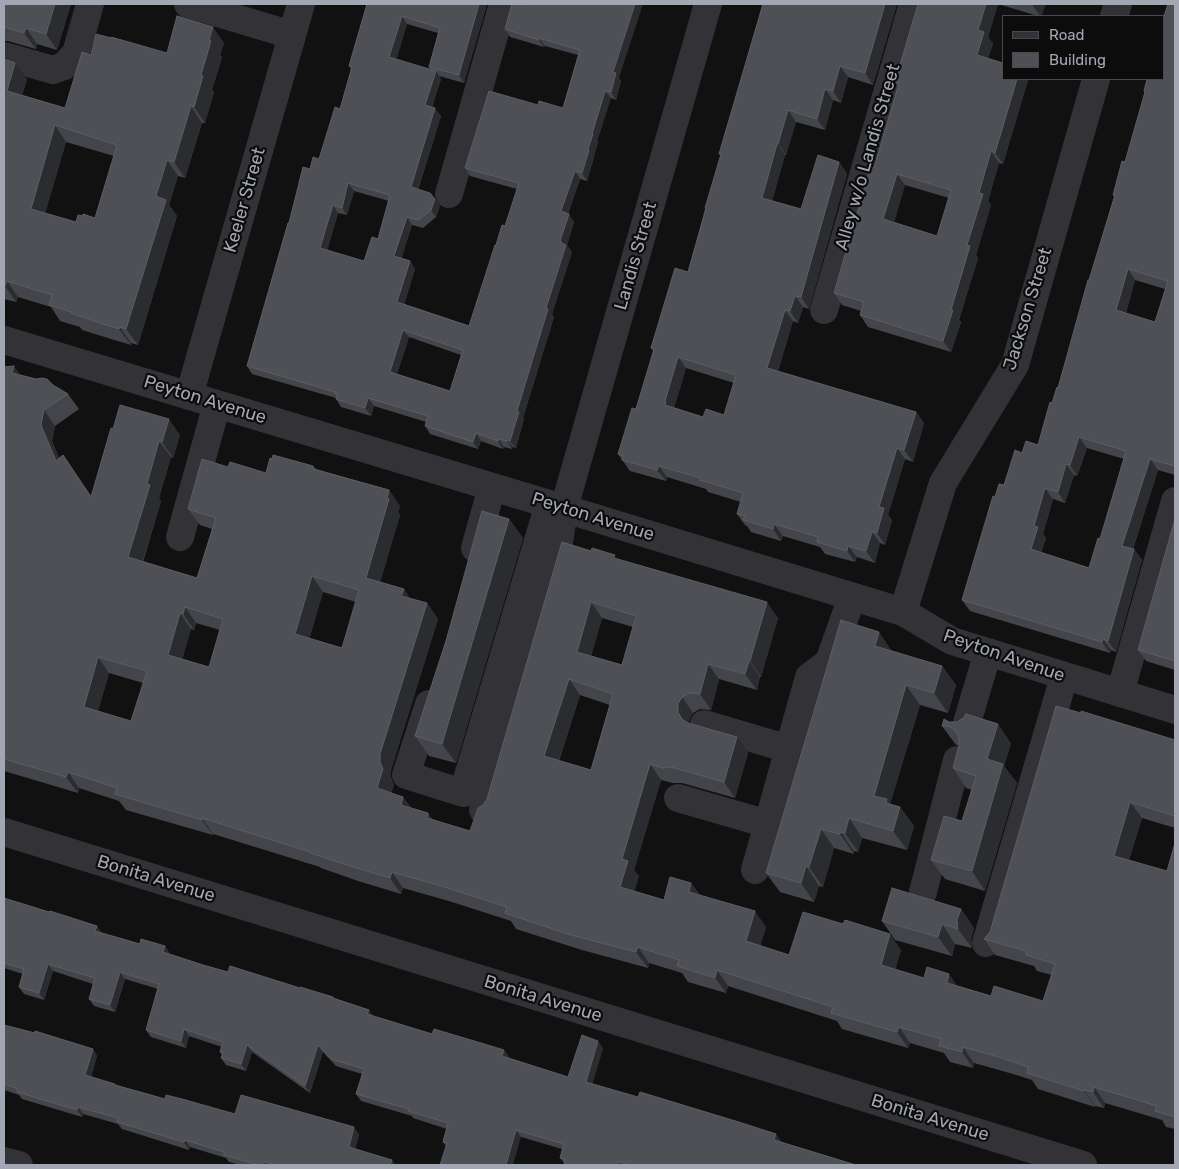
<!DOCTYPE html>
<html>
<head>
<meta charset="utf-8">
<style>
  body { margin:0 }
  #map { position:relative; width:1179px; height:1169px; overflow:hidden; background:#111112; font-family:Rubik,sans-serif }
  canvas { display:block }
  .frame { position:absolute; inset:0; border:5px solid #a2a7b3; pointer-events:none }
  .legend { position:absolute; left:1002px; top:15px; width:162px; height:65px; box-sizing:border-box; background:#0c0c0d; border:1px solid #484a4f; margin:0; padding:6px 9px; list-style:none; font-size:15px; color:#a2a7b3 }
  .legend li { display:flex; align-items:center; gap:10px; height:25px }
  .legend b { width:25px; border:1px solid #484a4f }
</style>
</head>
<body>
<div id="map">
<canvas width="1179" height="1169"></canvas>
<div class="frame"></div>
<ul class="legend">
<li><b style="height:6px;background:#323237"></b>Road</li>
<li><b style="height:14px;background:#4e5055"></b>Building</li>
</ul>
</div>
<script>
const ctx = document.querySelector('canvas').getContext('2d');
ctx.lineJoin = 'round';
function toPath(rows) {
  const path = new Path2D();
  for (const r of rows) {
    path.moveTo(r[0], r[1]);
    for (let i = 2; i < r.length; i += 2) path.lineTo(r[i], r[i + 1]);
  }
  return path;
}
function strokePath(path, color, width, dash) {
  ctx.strokeStyle = color;
  ctx.lineWidth = width;
  ctx.lineCap = dash ? 'butt' : 'round';
  ctx.setLineDash(dash || []);
  ctx.stroke(path);
}
function fill(path, color) {
  ctx.fillStyle = color;
  ctx.fill(path, 'evenodd');
}
function drawText(font, color, halo, rows, align = 'center') {
  ctx.font = font + ' Rubik,sans-serif';
  ctx.lineWidth = 4.5;
  ctx.setLineDash([]);
  ctx.textBaseline = 'middle';
  ctx.strokeStyle = halo;
  ctx.fillStyle = color;
  for (const [text, x, y, turn = 0] of rows) {
    ctx.save();
    ctx.translate(x, y);
    ctx.rotate((+turn || 0) * Math.PI / 180);
    ctx.textAlign = isNaN(turn) ? turn : align;
    if (halo) ctx.strokeText(text, 0, 0);
    ctx.fillText(text, 0, 0);
    ctx.restore();
  }
}
strokePath(toPath([
  [188,4,292,35],
  [1114,16,1118,4],
  [4,56,53,70,64,66,76,53,90,4],
  [449,194,503,4],
  [824,310,913,4],
  [4,340,549,504,903,612,952,641,1175,710],
  [189,396,301,4],
  [180,537,217,404],
  [475,548,492,487],
  [903,612,943,483,1015,365,1096,79],
  [1120,693,1175,501],
  [429,704,406,775,463,793,549,504],
  [704,724,789,749],
  [966,726,988,652],
  [678,798,768,824],
  [483,810,557,557,564,508,708,4],
  [4,832,1083,1165],
  [755,870,809,677,829,662,852,597],
  [923,892,957,760],
  [986,943,1064,677],
  [4,1161,19,1165]
]), '#323237', 28);
fill(toPath([
  [4,4,71,4,57,50,37,44,36,49,8,41,4,41],
  [367,4,487,4,464,83,439,76,441,79,432,107,441,116,418,190,435,199,440,206,436,217,423,228,412,225,401,258,410,261,415,269,404,304,469,326,496,245,505,226,517,189,470,176,465,168,538,105,563,108,578,55,545,46,544,47,510,37,505,29,515,5,619,78,621,81,616,100,611,98,597,141,598,142,594,156,594,157,587,181,580,179,568,214,574,222,567,245,572,252,552,314,554,317,523,418,524,419,516,448,513,447,512,449,504,447,503,449,481,441,478,449,430,434,425,426,426,422,374,406,371,416,341,407,336,399,336,398,252,374,247,366,289,223,310,169,319,159,340,109,351,69,349,66],
  [407,24,438,33,429,67,431,70,396,59],
  [354,191,389,201,378,239,364,261,327,250,338,213,347,215],
  [409,337,461,355,450,391,397,374],
  [763,4,897,4,873,85,848,77,841,103,833,100,825,130,796,122,786,155,785,155,772,201,801,209,839,162,847,174,809,309,803,307,798,323,793,321,778,371,916,412,924,423,913,462,905,459,888,515,892,520,885,545,880,543,875,563,857,557,855,562,825,554,820,547,783,536,781,541,751,532,747,526,745,525,737,514,741,502,708,492,706,489,667,477,666,481,630,471,618,454,636,409,654,352,651,348,688,272,705,209,705,208,721,156,719,154],
  [686,368,734,383,724,415,703,417,674,408],
  [918,4,1046,4,1041,16,1038,16,998,4,988,37,993,44,988,58,1003,79,1028,79,1028,80,1003,164,999,163,988,201,991,205,976,255,978,258,959,320,961,322,951,352,868,327,860,315,861,311,842,305,834,293,870,172,874,168,898,86,895,82],
  [905,185,949,198,937,236,894,222],
  [1175,5,1175,475,1158,470,1133,549,1134,549,1142,560,1116,652,1111,650,1110,653,970,611,962,600,995,497,1004,485,1022,453,1038,445,1058,388,1114,197,1113,195,1125,162,1145,93,1144,91],
  [1135,280,1165,289,1155,322,1126,313],
  [1087,448,1124,459,1100,539,1089,568,1041,553,1046,538,1043,534,1053,499,1065,503,1074,475,1077,476],
  [224,43,220,55,222,57,212,90,214,92,205,123,202,123,185,178,178,176,169,205,177,216,138,345,131,343,131,345,111,339,82,330,80,327,60,321,51,307,18,297,16,302,4,299,4,59,27,79,22,95,65,108,91,55,167,53],
  [66,142,114,156,95,218,83,216,76,222,45,213],
  [4,367,20,375,53,385,68,394,79,409,55,426,52,441,59,458,63,455,91,496,113,429,180,435,173,458,171,457,159,498,161,501,143,562,197,578,212,529,200,525,188,509,228,467,266,473,313,466,316,469,389,490,400,506,398,512,400,515,380,582,410,598,427,603,438,619,391,770,391,778,394,785,391,793,411,808,428,813,433,820,470,831,487,799,562,542,618,559,778,618,761,677,760,677,757,690,719,679,711,710,700,709,693,713,689,720,689,723,748,753,735,798,682,783,673,783,661,780,634,870,639,876,634,891,664,900,691,883,700,895,766,927,760,946,789,955,901,950,895,970,924,978,958,986,991,996,1043,1001,1052,975,1037,971,1034,966,995,955,984,939,1175,740,1175,828,1142,818,1129,860,1167,871,1175,843,1175,1129,1166,1127,1162,1120,1105,1103,1104,1108,1095,1106,1095,1107,1038,1089,1032,1080,1013,1074,974,1063,973,1068,950,1062,944,1053,910,1043,908,1048,842,1029,837,1021,728,986,726,993,688,982,682,973,649,963,648,968,582,950,516,929,511,921,452,902,403,888,401,894,358,881,321,868,320,867,213,834,213,835,126,810,119,801,79,788,78,793,4,771],
  [323,592,356,602,342,648,309,639],
  [602,618,633,627,622,665,591,656],
  [196,623,220,630,209,667,182,659,191,629,194,630],
  [109,673,143,683,131,721,98,711],
  [580,695,610,705,591,770,559,761],
  [509,519,523,538,456,763,429,756,415,736,446,641],
  [1175,519,1175,670,1146,661,1138,650],
  [892,651,942,666,956,685,948,713,920,705,890,804,900,807,914,826,907,850,862,838,858,852,854,851,854,854,834,848,823,887,819,886,814,902,780,892,766,873],
  [949,722,1011,743,1004,766,1017,783,985,891,945,879,931,860,962,821,972,790,966,788,953,768,959,745,956,745,942,726],
  [4,898,102,933,140,944,165,946,170,954,203,965,228,972,300,988,333,997,335,999,373,1016,432,1034,504,1050,509,1057,509,1058,568,1077,603,1048,592,1084,856,1165,564,1165,564,1163,560,1158,562,1149,521,1137,446,1146,443,1142,447,1129,413,1118,412,1116,361,1101,356,1094,362,1074,336,1066,323,1052,310,1093,252,1052,246,1071,226,1065,221,1058,222,1055,220,1052,222,1047,189,1036,186,1048,151,1037,146,1030,158,989,125,979,115,1012,94,1006,89,999,93,984,53,971,44,1000,24,994,19,987,23,974,4,968],
  [961,909,974,928,971,939,972,948,955,944,952,956,895,940,882,921],
  [4,1025,93,1049,97,1056,91,1077,116,1085,165,1099,235,1114,359,1134,355,1149,392,1160,395,1165,241,1165,229,1162,226,1158,190,1147,189,1150,122,1129,118,1124,83,1114,82,1117,22,1099,19,1095,4,1090]
]), '#44454a');
fill(toPath([
  [55,4,71,4,57,50,46,34],
  [479,4,487,4,464,83,459,75],
  [635,4,643,4,619,78,621,81,616,100,611,92,613,72],
  [885,4,897,4,873,85,865,73],
  [986,4,998,4,988,37,993,44,985,67,977,55,978,30],
  [1033,4,1046,4,1041,16,1040,16,1033,6],
  [402,16,407,24,395,65,389,57],
  [213,27,224,43,220,55,222,57,212,90,214,92,205,123,194,107,209,40],
  [26,28,37,44,36,49,24,33],
  [539,38,545,46,544,47,539,40],
  [15,63,27,79,18,107,7,91],
  [840,66,848,77,841,103,833,91],
  [436,71,441,79,430,112,425,105],
  [1017,79,1028,79,1028,80,1003,164,995,153],
  [825,89,833,100,825,130,817,119],
  [605,91,611,98,597,141,598,142,594,156,594,157,587,181,582,173,592,134],
  [191,106,202,123,185,178,174,162],
  [435,108,441,116,416,195,411,187],
  [788,110,796,122,786,155,778,144],
  [55,125,66,142,42,225,31,209],
  [777,144,785,155,770,210,762,198],
  [991,151,999,163,988,201,991,205,976,255,978,258,959,320,961,322,951,352,943,341,967,245,979,193],
  [167,160,178,176,169,205,177,216,138,345,126,329,156,196],
  [839,162,847,174,809,309,801,297],
  [575,171,580,179,566,219,561,211],
  [897,174,905,185,891,231,883,219],
  [348,183,354,191,347,215,342,208],
  [435,199,440,206,436,217,431,210],
  [333,205,338,213,326,256,320,248],
  [569,214,574,222,567,245,572,252,552,314,554,317,523,418,524,419,516,448,510,441,517,411,546,308,560,241],
  [407,217,412,225,400,264,394,256],
  [410,261,415,269,403,309,397,302],
  [1128,269,1135,280,1124,321,1116,310],
  [7,281,18,297,16,302,5,286],
  [795,296,803,307,798,323,790,311],
  [785,310,793,321,775,379,767,368],
  [120,327,131,343,131,345,119,329],
  [403,330,409,337,395,380,390,372],
  [678,357,686,368,673,412,665,405,665,401],
  [14,366,25,382,12,373],
  [368,398,374,406,371,416,365,408],
  [44,410,55,426,52,441,67,476,56,461,41,425],
  [916,412,924,423,913,462,904,450],
  [169,419,180,435,173,458,162,442],
  [476,433,481,441,478,449,473,442],
  [1079,437,1087,448,1077,476,1070,465],
  [499,439,504,447,503,449,498,441],
  [507,440,513,447,512,449,507,441],
  [159,441,171,457,159,498,161,501,139,573,128,557,147,484],
  [897,448,905,459,888,515,892,520,885,545,877,533,879,507],
  [1150,459,1158,470,1130,557,1122,546],
  [1066,464,1074,475,1065,503,1058,492],
  [659,466,667,477,666,481,657,470],
  [1045,488,1053,499,1043,534,1046,538,1038,560,1031,549,1034,526],
  [389,490,400,506,398,512,400,515,377,594,366,578],
  [509,519,523,538,456,763,442,744],
  [774,524,783,536,781,541,773,529],
  [872,532,880,543,875,563,866,551],
  [848,546,857,557,855,562,847,551],
  [1134,549,1142,560,1116,652,1108,641],
  [312,576,323,592,306,650,295,634],
  [404,589,415,605,401,596],
  [591,602,602,618,588,668,577,652],
  [767,602,778,618,761,677,750,661],
  [427,603,438,619,391,770,391,778,394,785,388,804,377,788,380,754],
  [185,607,196,623,194,630,183,614],
  [180,613,191,629,179,671,168,655],
  [879,632,892,651,888,666,875,646],
  [1103,639,1111,650,1110,653,1102,642],
  [98,657,109,673,95,723,84,707],
  [749,661,760,677,757,690,745,674],
  [708,664,719,679,711,710,700,694],
  [942,666,956,685,948,713,934,693],
  [569,679,580,695,555,772,544,756],
  [906,685,920,705,890,804,900,807,914,826,907,850,893,831,874,796],
  [682,697,693,713,689,720,689,728,682,719,678,712,678,704],
  [998,724,1011,743,1004,766,1017,783,985,891,972,871,987,759],
  [737,737,748,753,735,798,724,782],
  [650,764,661,780,634,870,639,876,631,903,620,887,622,859],
  [68,772,79,788,78,793,66,777],
  [403,797,415,812,401,805],
  [1130,802,1142,818,1125,872,1114,856],
  [428,813,439,829,427,818],
  [202,818,213,834,213,835,202,820],
  [849,818,862,838,858,852,845,833],
  [821,829,834,848,823,887,809,867],
  [841,832,854,851,854,854,840,834],
  [806,866,819,886,814,902,801,883],
  [392,872,403,888,401,894,390,878],
  [691,883,703,899,689,892],
  [961,909,974,928,971,939,972,948,958,929,957,920],
  [755,911,766,927,757,957,746,941],
  [942,924,955,944,952,956,938,937],
  [97,926,102,933,95,931],
  [890,934,901,950,892,981,881,965],
  [165,946,170,954,168,959,163,952],
  [638,947,649,963,648,968,636,952],
  [48,964,53,971,44,1000,39,993],
  [717,970,728,986,726,993,715,978],
  [120,972,125,979,115,1012,110,1005],
  [949,974,960,990,947,983],
  [369,1010,374,1017,367,1014],
  [899,1027,910,1043,908,1048,897,1032],
  [184,1029,189,1036,186,1048,181,1041],
  [598,1041,603,1048,591,1089,586,1082],
  [247,1045,252,1052,246,1071,241,1064],
  [318,1045,323,1052,310,1093,305,1086],
  [963,1047,974,1063,973,1068,962,1052],
  [93,1049,97,1056,90,1082,85,1075],
  [504,1050,509,1057,507,1063,502,1056],
  [1094,1087,1105,1103,1104,1108,1093,1092],
  [1084,1090,1095,1106,1095,1107,1084,1091],
  [78,1107,83,1114,82,1117,77,1110],
  [354,1127,359,1134,354,1154,349,1147],
  [516,1130,521,1137,513,1165,506,1165],
  [776,1134,781,1141,779,1147,774,1140],
  [185,1140,190,1147,189,1150,184,1142],
  [392,1160,395,1165,390,1165]
]), '#2b2c2f');
const building = toPath([
  [4,4,55,4,46,34,26,28,24,33,4,27,4,4],
  [367,4,479,4,459,75,429,67,440,28,402,16,389,57,436,71,425,105,435,108,411,187,430,193,435,199,431,210,418,220,407,217,394,256,410,261,397,302,469,326,495,245,496,245,502,225,505,226,519,183,465,168,489,91,538,105,539,101,563,108,580,50,539,38,539,40,505,29,512,4,515,5,515,4,521,4,526,5,526,4,635,4,613,72,616,73,611,92,605,91,592,134,593,134,588,149,589,150,582,173,575,171,561,211,569,214,560,241,562,242,561,243,566,245,546,308,548,309,517,411,519,412,510,441,507,440,507,441,499,439,498,441,476,433,473,442,425,426,428,416,368,398,365,408,336,399,337,394,334,393,335,392,247,366,288,223,289,223,303,167,310,169,313,157,319,159,335,107,340,109,352,67,349,66,367,4],
  [348,183,390,195,378,239,372,237,364,261,320,248,333,205,342,208,348,183],
  [403,330,463,350,450,391,390,372,403,330],
  [763,4,885,4,865,73,840,66,833,91,825,89,817,119,788,110,778,144,777,144,762,198,801,209,818,155,839,162,801,297,795,296,790,311,785,310,767,368,916,412,904,450,897,448,879,507,884,508,877,533,872,532,866,551,848,546,847,551,817,542,818,537,774,524,773,529,743,520,745,516,737,514,743,493,700,480,701,478,659,466,657,470,622,460,623,456,618,454,632,408,636,409,654,349,651,348,675,268,688,272,706,209,705,208,721,154,719,154,763,4],
  [678,357,736,375,724,415,706,409,703,417,665,405,666,402,665,401,678,357],
  [918,4,986,4,978,30,984,32,977,55,1003,63,1003,79,1017,79,995,153,991,151,979,193,983,194,967,245,970,246,951,310,953,310,943,341,860,315,864,302,834,293,869,172,870,172,872,167,874,168,899,83,895,82,918,4],
  [897,174,951,190,937,236,883,219,897,174],
  [1168,4,1175,5,1175,466,1150,459,1122,546,1134,549,1108,641,1103,639,1102,642,962,600,993,496,995,497,999,484,1004,485,1015,450,1022,453,1026,441,1038,445,1050,402,1052,403,1057,387,1058,388,1088,280,1089,280,1115,195,1113,195,1122,161,1125,162,1145,92,1144,91,1147,79,1163,79,1163,19,1168,4],
  [1128,269,1168,281,1155,322,1116,310,1128,269],
  [1079,437,1126,451,1100,539,1098,538,1089,568,1031,549,1038,527,1034,526,1045,488,1058,492,1066,464,1070,465,1079,437],
  [177,16,213,27,209,40,211,41,201,75,203,76,194,107,191,106,174,162,167,160,156,196,166,200,126,329,120,327,119,329,100,323,71,313,71,312,49,305,52,295,7,281,5,286,4,286,4,59,15,63,7,91,65,108,82,52,91,55,96,34,111,38,111,37,167,53,177,16],
  [55,125,117,145,95,218,83,214,83,216,78,215,76,222,31,209,55,125],
  [14,366,12,373,36,379,42,378,47,379,53,385,68,394,44,410,41,425,56,461,63,455,91,497,111,428,113,429,120,405,169,419,162,442,159,441,147,484,150,485,128,557,197,578,216,518,188,509,202,459,228,467,230,462,266,473,270,458,272,459,273,455,313,466,313,469,389,490,387,498,389,499,366,578,404,589,401,596,427,603,380,754,380,762,383,769,377,788,403,797,401,805,428,813,427,818,470,831,478,808,483,805,487,799,562,542,591,551,592,548,615,555,614,558,767,602,750,661,749,661,745,674,708,664,700,694,689,693,682,697,678,704,678,712,682,719,688,723,737,737,724,782,671,767,662,768,650,764,622,859,628,861,620,887,664,900,670,877,691,883,689,892,755,911,746,941,789,955,803,912,843,924,845,920,890,934,881,965,924,978,927,967,949,974,947,983,991,996,994,986,1043,1001,1055,964,1026,955,1026,951,984,939,990,932,1056,706,1081,713,1081,711,1175,740,1175,816,1130,802,1114,856,1167,871,1175,843,1175,1117,1155,1111,1157,1106,1094,1087,1093,1092,1084,1090,1084,1091,1027,1073,1028,1067,1002,1058,963,1047,962,1052,939,1046,941,1039,899,1027,897,1032,831,1013,833,1007,717,970,715,978,677,966,679,960,638,947,636,952,571,935,505,913,507,907,441,886,392,872,390,878,347,865,310,853,310,852,202,818,202,820,115,794,117,788,68,772,66,777,4,759,4,367,14,366],
  [312,576,359,590,342,648,295,634,312,576],
  [591,602,636,616,622,665,577,652,591,602],
  [185,607,223,619,209,667,168,655,180,613,183,614,185,607],
  [98,657,147,671,131,721,84,707,98,657],
  [569,679,613,694,591,770,544,756,569,679],
  [482,511,509,519,442,744,415,736,446,641,482,511],
  [1175,519,1175,661,1138,650,1175,519],
  [841,620,879,632,875,646,942,666,934,693,906,685,874,796,887,799,886,803,900,807,893,831,849,818,845,833,841,832,840,834,821,829,809,867,806,866,801,883,766,873,841,620],
  [966,714,998,724,987,759,1003,764,972,871,931,860,944,816,962,821,976,776,953,768,959,745,959,737,954,729,948,726,942,726,944,719,949,722,957,722,963,718,966,714],
  [892,888,961,909,957,920,958,929,942,924,938,937,882,921,892,888],
  [4,898,49,912,50,911,97,926,95,931,140,944,141,939,165,946,163,952,203,965,228,972,230,966,300,988,300,987,333,997,333,998,369,1010,367,1014,432,1034,434,1029,481,1043,504,1050,502,1056,568,1077,582,1035,598,1041,586,1082,638,1097,640,1092,742,1123,776,1134,774,1140,856,1165,630,1165,617,1161,616,1165,564,1165,565,1159,560,1158,564,1144,516,1130,506,1165,440,1165,447,1143,443,1142,448,1123,408,1111,409,1109,356,1094,364,1069,331,1059,318,1045,305,1086,247,1045,241,1064,221,1058,223,1053,220,1052,223,1042,184,1029,181,1041,146,1030,159,984,120,972,110,1005,89,999,95,978,48,964,39,993,19,987,24,969,4,963,4,898],
  [4,1025,35,1033,35,1031,93,1049,85,1075,115,1084,115,1085,165,1099,166,1095,182,1099,235,1114,241,1095,354,1127,349,1147,392,1160,390,1165,276,1165,263,1161,262,1165,259,1165,224,1155,224,1152,185,1140,184,1142,117,1122,118,1118,78,1107,77,1110,17,1092,18,1089,4,1084,4,1025]
]);
fill(building, '#4e5055');
strokePath(building, '#5b5e64', 1);
drawText('18px', '#a2a7b3', '#0c0c0d', [
  ["Alley w/o Landis Street",868,157,-74],
  ["Keeler Street",245,200,-74],
  ["Landis Street",636,256,-74],
  ["Jackson Street",1028,309,-73],
  ["Peyton Avenue",205,400,17],
  ["Peyton Avenue",593,517,17],
  ["Peyton Avenue",1004,656,19],
  ["Bonita Avenue",156,879,17],
  ["Bonita Avenue",543,999,17],
  ["Bonita Avenue",930,1118,17]
]);
</script>
</body>
</html>
